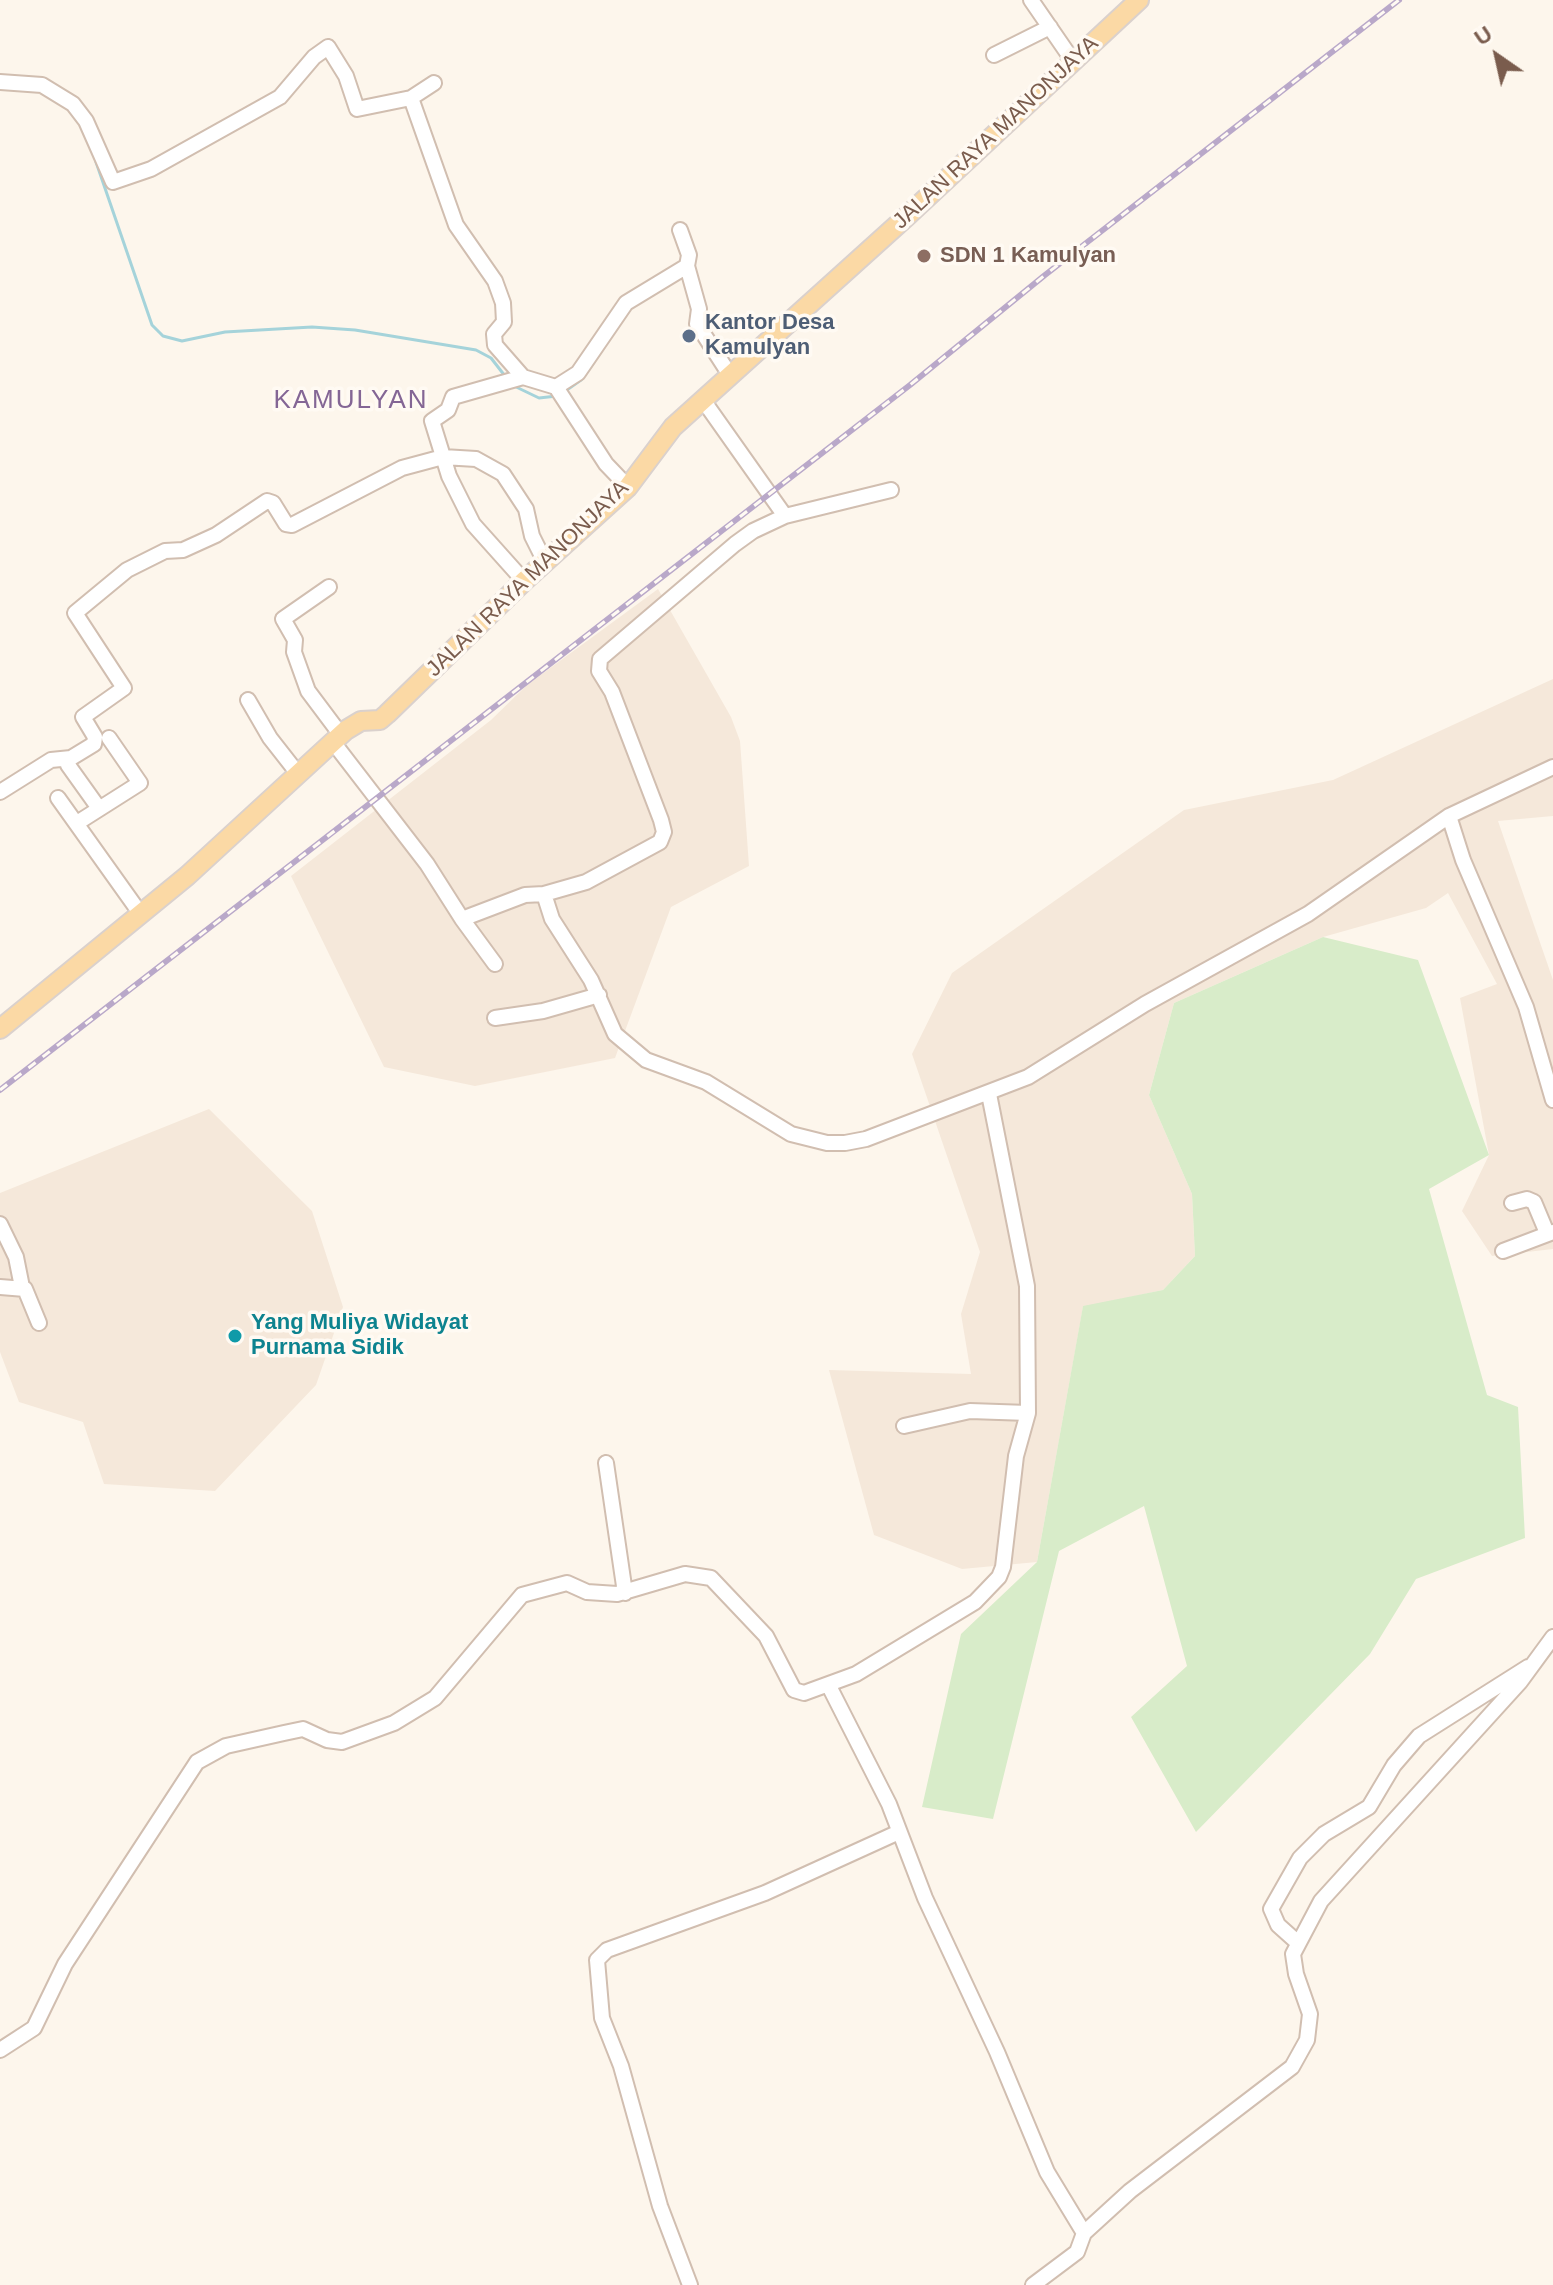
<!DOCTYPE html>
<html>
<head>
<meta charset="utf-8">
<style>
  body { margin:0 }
  #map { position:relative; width:1553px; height:2285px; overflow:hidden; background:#fdf6ec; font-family:Arial,sans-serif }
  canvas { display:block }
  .north { position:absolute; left:1457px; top:16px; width:80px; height:80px; -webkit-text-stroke:6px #fffaf3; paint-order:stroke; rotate:326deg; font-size:22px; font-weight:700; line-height:32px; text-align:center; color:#7a5c4d }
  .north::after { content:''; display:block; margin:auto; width:28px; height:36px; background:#7a5c4d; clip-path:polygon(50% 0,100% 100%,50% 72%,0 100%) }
</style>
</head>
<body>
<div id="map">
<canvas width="1553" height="2285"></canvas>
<div class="north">U</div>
</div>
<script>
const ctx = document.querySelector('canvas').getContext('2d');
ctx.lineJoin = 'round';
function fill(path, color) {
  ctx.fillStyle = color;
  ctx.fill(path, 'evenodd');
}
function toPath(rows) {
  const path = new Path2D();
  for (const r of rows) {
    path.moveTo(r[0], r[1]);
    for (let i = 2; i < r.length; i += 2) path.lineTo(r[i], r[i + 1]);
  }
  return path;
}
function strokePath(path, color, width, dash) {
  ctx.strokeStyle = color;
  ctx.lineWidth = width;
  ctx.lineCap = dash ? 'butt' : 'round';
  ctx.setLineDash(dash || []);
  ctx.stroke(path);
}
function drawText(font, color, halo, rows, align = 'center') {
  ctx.font = font + ' Arial,sans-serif';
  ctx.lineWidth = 7;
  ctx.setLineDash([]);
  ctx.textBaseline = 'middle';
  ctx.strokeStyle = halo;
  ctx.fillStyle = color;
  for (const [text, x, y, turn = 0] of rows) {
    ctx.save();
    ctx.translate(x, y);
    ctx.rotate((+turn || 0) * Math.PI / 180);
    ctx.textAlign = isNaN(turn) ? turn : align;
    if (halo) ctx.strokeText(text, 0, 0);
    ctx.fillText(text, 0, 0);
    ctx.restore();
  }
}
fill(toPath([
  [658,589,731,717,740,741,749,866,671,907,615,1058,475,1086,384,1067,291,876,491,720,527,685],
  [1553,679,1553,816,1498,821,1553,980,1553,1249,1492,1256,1462,1211,1489,1155,1460,998,1497,984,1448,893,1426,908,1323,937,1174,1003,1149,1095,1192,1194,1195,1256,1163,1290,1083,1307,1037,1562,962,1569,874,1535,829,1370,971,1374,961,1314,980,1252,912,1054,952,973,1184,810,1333,780],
  [209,1109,312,1211,343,1307,316,1385,215,1491,104,1484,83,1422,19,1402,0,1352,0,1193]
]), '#f5e8da');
fill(toPath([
  [1323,937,1418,960,1489,1155,1429,1189,1487,1395,1518,1407,1525,1538,1416,1579,1370,1654,1196,1832,1131,1717,1187,1666,1144,1506,1059,1551,993,1819,922,1807,961,1634,1037,1562,1083,1306,1163,1290,1195,1256,1192,1194,1149,1095,1174,1003]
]), '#d8ecc9');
strokePath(toPath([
  [96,162,152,325,163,336,182,341,225,332,312,327,355,330,476,350,491,358,505,376],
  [512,385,539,398,557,396],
  [564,392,581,380,594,362]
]), '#a5d3da', 3);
const minor = toPath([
  [1031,0,1073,61],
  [994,55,1050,27],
  [0,82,42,85,73,104,86,121,113,182,151,169,280,97,314,57,328,47,346,76,357,109,411,98],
  [434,83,411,98,456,225,495,281,503,303,504,322,494,334,495,345,523,377,556,387,606,464,628,487],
  [680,230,689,255,687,266,699,309,697,324,730,375],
  [523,377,453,397,448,410,432,421,449,476,473,524,524,581],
  [556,387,578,373,626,303,687,266],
  [785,516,891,490],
  [329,587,283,619,295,640,294,652,308,691,341,735],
  [248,700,270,738,299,775],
  [333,742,427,864,462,919,525,895,544,894,586,882,660,842,664,832,661,820,612,692,599,671,600,659,735,544,753,531,785,516,703,400],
  [68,765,98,807],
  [0,792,51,760,71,758,94,744,95,737,83,717,124,688,75,613,127,570,165,551,183,550,216,535,267,501,273,503,286,524,292,525,402,468,443,457,476,459,503,474,526,509,532,536,545,562],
  [58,798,140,913],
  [1449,816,1463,860,1526,1007,1553,1100],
  [77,823,140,783,109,738],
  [544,894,552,919,591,980,615,1034,646,1060,706,1082,791,1134,827,1143,845,1143,866,1139,1028,1077,1145,1004,1308,914,1449,816,1553,767],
  [462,919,495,964],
  [495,1018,543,1011,599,995],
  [1512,1203,1527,1199,1534,1202,1547,1233],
  [0,1224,16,1257,22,1287],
  [1503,1251,1553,1232],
  [0,1287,25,1289,39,1323],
  [904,1426,970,1411,1028,1413],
  [606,1463,625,1593],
  [829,1686,889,1804,925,1898,997,2052,1047,2172,1084,2233],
  [1297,1942,1278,1925,1271,1909,1300,1858,1324,1834,1369,1807,1394,1765,1419,1736,1528,1667],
  [0,2050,34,2028,65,1964,197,1762,226,1746,284,1733,303,1729,327,1740,342,1742,394,1723,435,1698,522,1595,567,1583,587,1592,617,1594,685,1574,711,1578,766,1636,794,1690,804,1693,856,1674,975,1602,999,1577,1003,1567,1016,1456,1028,1413,1027,1286,989,1094],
  [690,2285,660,2206,621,2066,602,2018,597,1960,607,1950,765,1893,899,1832],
  [1033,2285,1077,2252,1084,2233,1130,2191,1292,2067,1307,2040,1310,2014,1296,1974,1293,1954,1321,1901,1520,1682,1553,1637]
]);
const major = toPath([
  [0,1029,187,876,346,730,361,721,380,720,387,714,524,581,628,487,673,427,906,217,1139,0]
]);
strokePath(minor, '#d1beb0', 18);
strokePath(major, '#dad1cd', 22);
strokePath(minor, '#fff', 14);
strokePath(major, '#fbd9a5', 18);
const rail = toPath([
  [0,1090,910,385,1045,275,1399,0]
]);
strokePath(rail, '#b9a8c9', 6);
strokePath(rail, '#fffaf3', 3, [9]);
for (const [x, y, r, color] of [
  [924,256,8,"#8d6e63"],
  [689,336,8,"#5c6f8a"],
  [235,1336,8,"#0f9aa8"]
]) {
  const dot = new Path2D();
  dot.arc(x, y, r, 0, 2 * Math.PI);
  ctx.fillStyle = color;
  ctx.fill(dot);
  strokePath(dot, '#fffaf3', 3);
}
drawText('22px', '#7a5c4d', '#fffaf3', [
  ["JALAN RAYA MANONJAYA",996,133,-43],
  ["JALAN RAYA MANONJAYA",528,579,-44]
]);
drawText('bold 22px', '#785e54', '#fffaf3', [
  ["SDN 1 Kamulyan",940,256]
], 'left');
drawText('bold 22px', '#4e5e75', '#fffaf3', [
  ["Kantor Desa",705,323],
  ["Kamulyan",705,348]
], 'left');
drawText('bold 22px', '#0d838f', '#fffaf3', [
  ["Yang Muliya Widayat",251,1323],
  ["Purnama Sidik",251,1348]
], 'left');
ctx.letterSpacing = '2px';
drawText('26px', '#846695', '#fffaf3', [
  ["KAMULYAN",351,401]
]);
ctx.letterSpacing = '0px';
</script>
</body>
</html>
